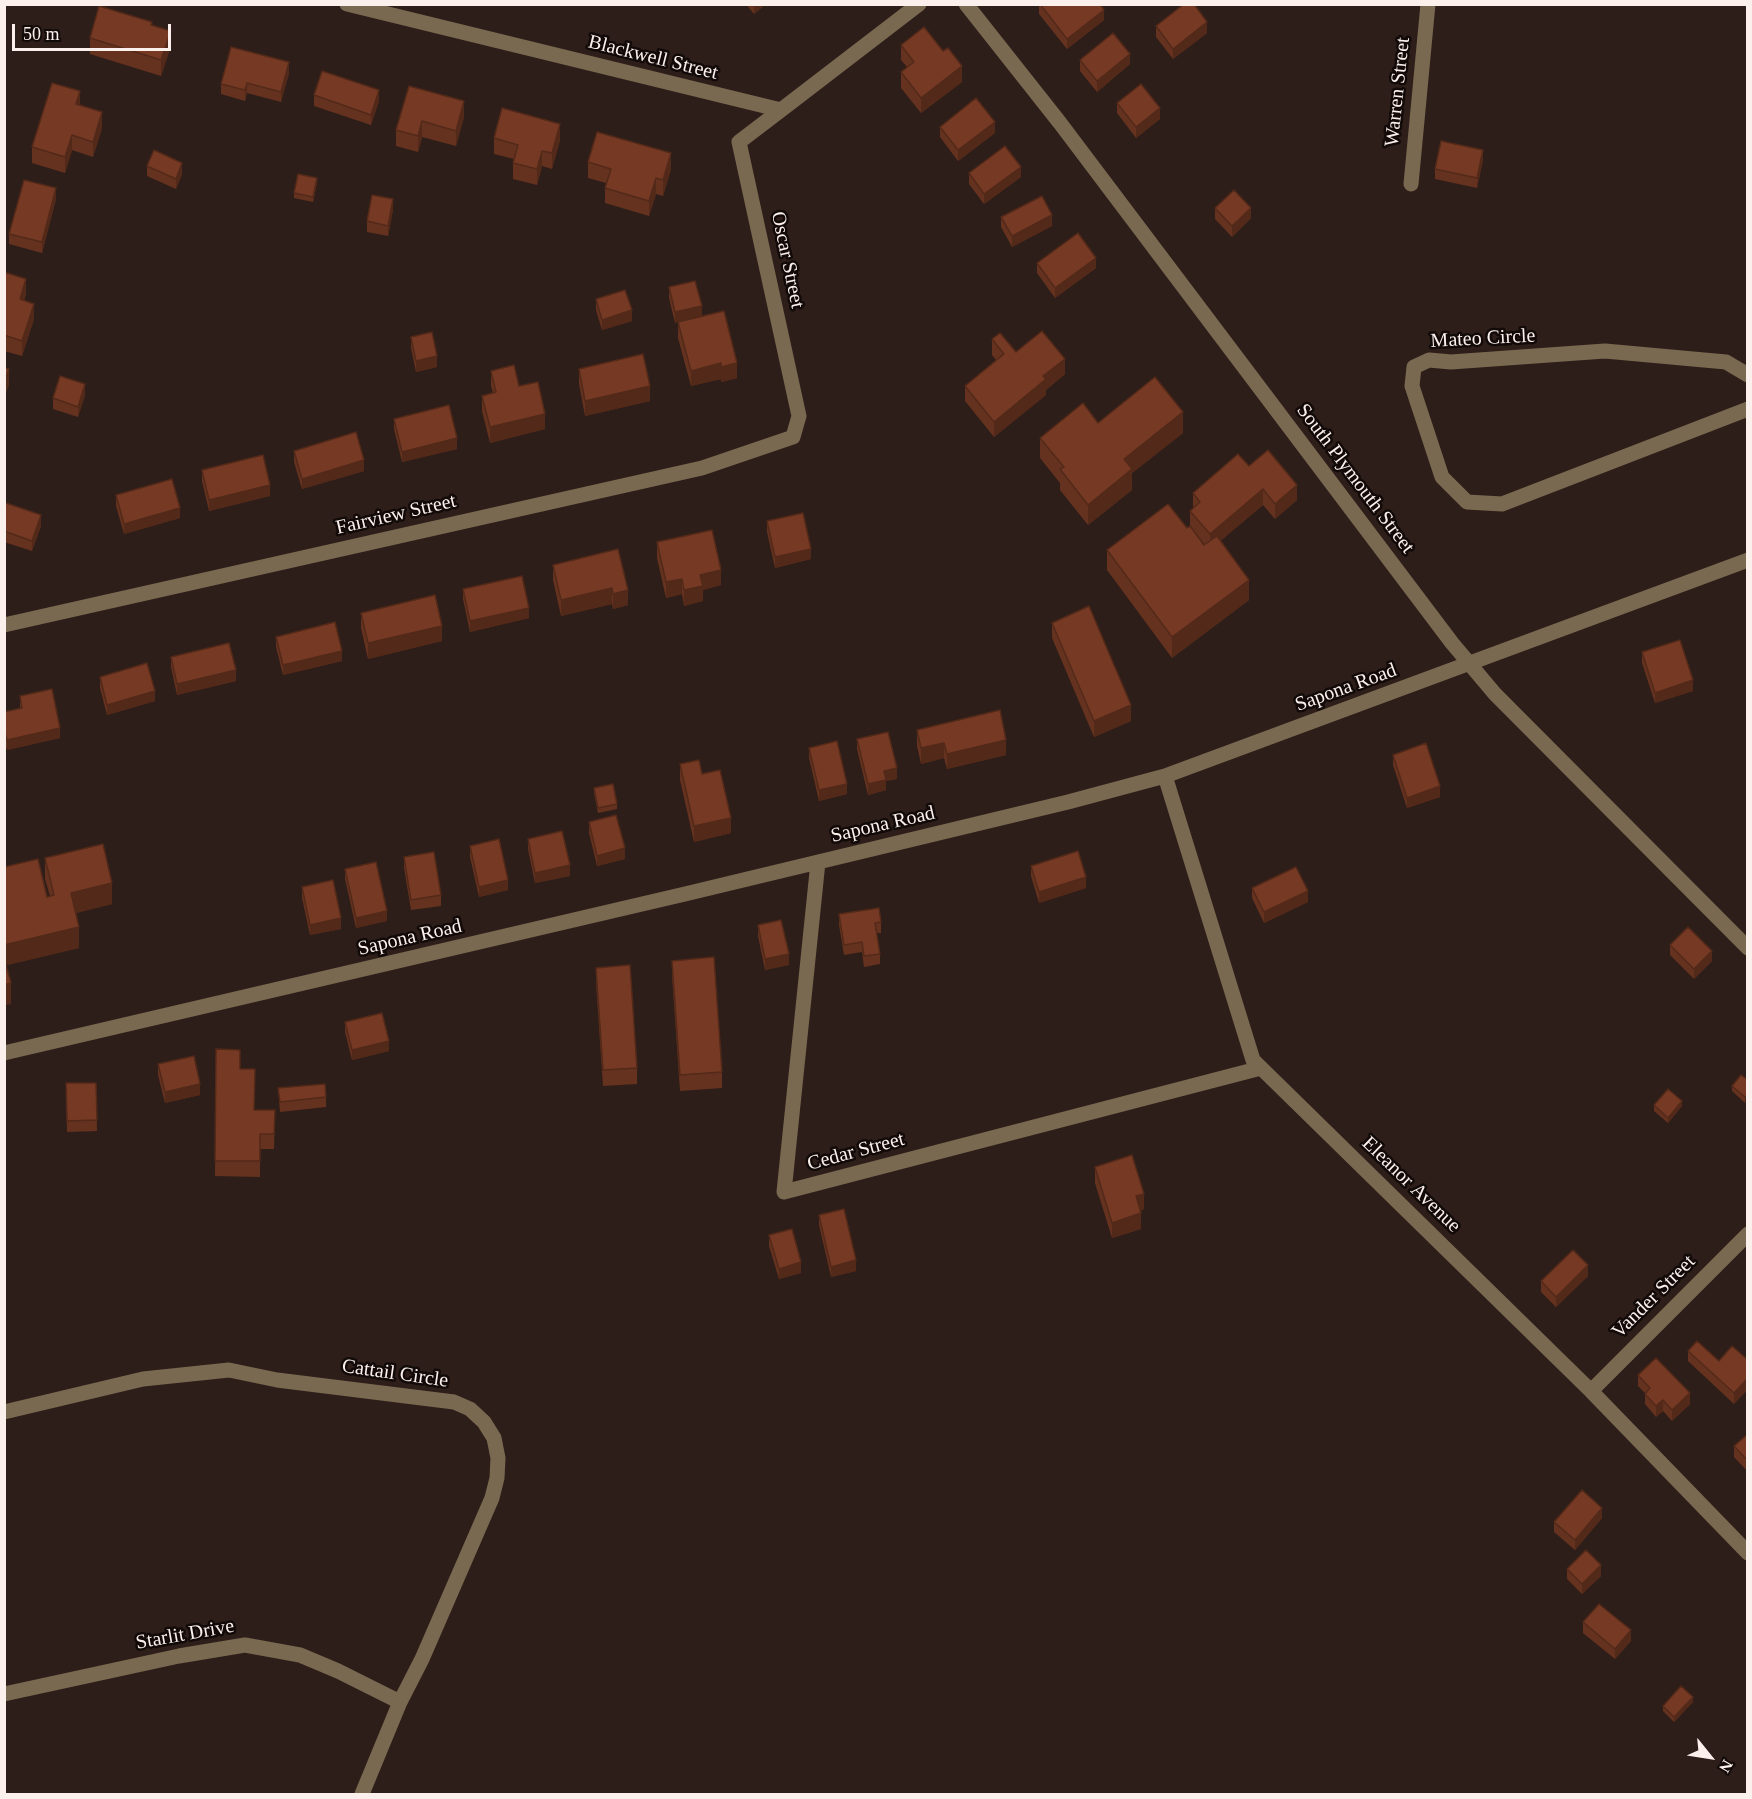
<!DOCTYPE html>
<html>
<head>
<meta charset="utf-8">
<style>
  body { margin:0 }
  #map { position:relative; width:1752px; height:1799px; overflow:hidden; background:#2e1e19; font-family:Georgia,serif }
  canvas { display:block }
  .frame { position:absolute; inset:0; border:6px solid #fcf0ec; pointer-events:none }
  .north { position:absolute; left:1680px; top:1727px; width:60px; height:60px; -webkit-text-stroke:4px #110a08; paint-order:stroke; rotate:120deg; font-size:16px; font-weight:700; line-height:24px; text-align:center; color:#fcf0ec }
  .north::after { content:''; display:block; margin:auto; width:21px; height:27px; background:#fcf0ec; clip-path:polygon(50% 0,100% 100%,50% 72%,0 100%) }
  .scale { position:absolute; left:12px; top:24px; width:159px; height:27px; box-sizing:border-box; border:3px solid #fcf0ec; border-top:0; padding-left:8px; font-size:18px; line-height:21px; white-space:nowrap; color:#fcf0ec; -webkit-text-stroke:4px #110a08; paint-order:stroke }
</style>
</head>
<body>
<div id="map">
<canvas width="1752" height="1799"></canvas>
<div class="frame"></div>
<div class="north">N</div>
<div class="scale">50 m</div>
</div>
<script>
const ctx = document.querySelector('canvas').getContext('2d');
ctx.lineJoin = 'round';
function toPath(rows) {
  const path = new Path2D();
  for (const r of rows) {
    path.moveTo(r[0], r[1]);
    for (let i = 2; i < r.length; i += 2) path.lineTo(r[i], r[i + 1]);
  }
  return path;
}
function strokePath(path, color, width, dash) {
  ctx.strokeStyle = color;
  ctx.lineWidth = width;
  ctx.lineCap = dash ? 'butt' : 'round';
  ctx.setLineDash(dash || []);
  ctx.stroke(path);
}
function fill(path, color) {
  ctx.fillStyle = color;
  ctx.fill(path, 'evenodd');
}
function drawText(font, color, halo, rows, align = 'center') {
  ctx.font = font + ' Georgia,serif';
  ctx.lineWidth = 5;
  ctx.setLineDash([]);
  ctx.textBaseline = 'middle';
  ctx.strokeStyle = halo;
  ctx.fillStyle = color;
  for (const [text, x, y, turn = 0] of rows) {
    ctx.save();
    ctx.translate(x, y);
    ctx.rotate((+turn || 0) * Math.PI / 180);
    ctx.textAlign = isNaN(turn) ? turn : align;
    if (halo) ctx.strokeText(text, 0, 0);
    ctx.fillText(text, 0, 0);
    ctx.restore();
  }
}
strokePath(toPath([
  [347,4,781,110,919,4],
  [966,4,1060,123,1452,643,1495,694,1748,948],
  [1411,184,1428,4],
  [1748,375,1726,362,1605,351,1451,362,1429,360,1414,367,1412,386,1442,477,1467,502,1502,504,1748,409],
  [4,625,702,468,793,437,799,416,739,142,781,110],
  [1165,776,1253,1060,1591,1391,1748,1553],
  [818,862,784,1192,1261,1068],
  [4,1053,685,894,1068,802,1165,776,1748,560],
  [1591,1391,1748,1234],
  [4,1412,143,1379,229,1370,277,1380,454,1402,470,1409,484,1422,494,1438,498,1458,497,1478,492,1498,422,1659,400,1702,362,1794],
  [4,1694,179,1656,245,1645,300,1655,338,1671,400,1702]
]), '#796951', 15);
fill(toPath([
  [746,4,766,4,754,14],
  [1039,4,1100,4,1104,20,1067,49,1039,14],
  [152,25,171,46,161,76,90,54,90,38],
  [1156,26,1207,33,1173,59,1156,37],
  [901,45,943,51,962,82,921,113,901,88,901,72,907,67,901,60],
  [1080,60,1130,64,1097,92,1080,71],
  [289,73,281,102,247,93,245,101,221,94,221,84],
  [409,86,464,117,456,146,422,137,418,152,396,146,396,130],
  [314,95,379,101,371,125,314,106],
  [1117,103,1160,119,1136,138,1117,113],
  [80,105,102,128,93,157,72,150,65,173,32,163,32,147],
  [940,127,995,133,958,161,940,137],
  [494,138,560,140,552,169,542,166,537,185,513,179,513,163,514,159,494,154],
  [1483,160,1477,188,1435,179,1435,169],
  [588,162,671,169,663,196,656,194,649,216,605,203,605,188,606,183,588,178],
  [147,166,182,174,176,189,147,176],
  [969,173,1021,177,984,204,969,184],
  [317,183,313,202,294,198,294,193],
  [56,199,42,253,9,244,9,234],
  [1215,208,1251,218,1232,237,1215,219],
  [393,210,388,236,367,232,367,221],
  [1001,217,1052,226,1012,247,1001,227],
  [1037,263,1096,268,1055,298,1037,273],
  [4,272,26,294,24,301,34,319,22,356,4,351],
  [695,281,675,323,669,298,669,287],
  [596,299,632,321,602,330,596,310],
  [678,322,737,378,721,382,721,379,691,386,678,338],
  [411,337,437,367,416,372,411,348],
  [992,339,1016,352,1065,374,1046,390,1046,395,994,437,965,401,965,386,996,360,992,355],
  [579,369,650,401,585,416,579,384],
  [491,371,519,386,545,429,490,443,482,411,482,396,493,393,491,386],
  [85,395,78,417,53,409,53,398],
  [394,419,457,449,402,462,394,429],
  [1098,423,1183,433,1132,473,1132,490,1088,525,1060,490,1060,483,1040,458,1040,438],
  [294,451,364,471,302,489,294,462],
  [1249,466,1297,500,1275,519,1263,505,1220,541,1249,600,1172,658,1107,570,1107,550,1187,528,1204,545,1205,545,1190,526,1190,511,1193,508,1193,493],
  [202,470,270,496,209,511,202,481],
  [116,495,180,518,124,534,116,506],
  [4,507,41,526,32,551,4,542],
  [767,521,811,559,775,568,767,532],
  [657,542,721,585,703,590,703,601,684,606,682,594,666,598,657,558],
  [618,549,628,605,613,609,612,604,561,616,553,580,553,565],
  [463,589,529,618,470,632,463,599],
  [361,613,442,641,368,659,361,628],
  [1052,623,1131,721,1094,737,1052,638],
  [276,637,342,661,283,675,276,647],
  [1642,652,1693,691,1655,703,1642,663],
  [171,657,236,681,177,695,171,667],
  [100,677,155,701,107,715,100,688],
  [20,696,60,738,7,750,4,741,4,712,20,709],
  [917,730,1006,755,947,769,944,758,921,764,917,746],
  [857,739,897,779,886,781,886,790,868,795,857,749],
  [809,748,847,794,819,801,809,758],
  [1393,755,1440,797,1407,808,1393,765],
  [680,764,702,774,731,833,694,842,680,780],
  [594,788,617,804,617,809,598,813,594,793],
  [589,822,625,859,597,866,589,833],
  [528,839,570,876,535,883,528,849],
  [470,846,508,890,479,897,470,857],
  [404,857,441,895,441,906,411,910,404,868],
  [45,858,112,904,76,913,79,948,6,965,11,1004,4,1005,4,867,47,897,50,896,45,879],
  [1031,866,1086,888,1039,903,1031,876],
  [345,869,387,921,356,928,345,879],
  [302,887,341,929,310,935,302,898],
  [1252,888,1308,902,1264,923,1252,898],
  [839,914,881,922,881,933,877,933,880,954,880,964,864,967,862,952,844,955,839,925],
  [758,925,789,965,765,970,758,936],
  [1670,945,1712,961,1694,979,1670,955],
  [672,961,722,1072,722,1088,680,1091,672,976],
  [596,968,637,1068,637,1084,603,1086,596,983],
  [345,1022,389,1051,352,1060,345,1032],
  [216,1049,240,1069,254,1110,275,1110,274,1149,260,1149,260,1177,215,1176],
  [158,1064,200,1095,165,1103,158,1075],
  [1748,1080,1745,1103,1732,1091,1732,1086],
  [66,1083,96,1083,97,1131,67,1132],
  [278,1088,326,1097,326,1107,280,1112],
  [1654,1105,1682,1106,1668,1123,1654,1111],
  [1095,1167,1144,1209,1140,1211,1141,1229,1112,1238,1095,1183],
  [819,1215,856,1271,831,1277,819,1225],
  [769,1235,801,1273,779,1279,769,1246],
  [1588,1276,1556,1307,1541,1292,1541,1281],
  [1688,1351,1719,1361,1748,1360,1748,1389,1734,1404,1688,1361],
  [1638,1375,1690,1404,1672,1421,1663,1411,1656,1417,1645,1404,1645,1393,1638,1386],
  [1748,1434,1748,1472,1734,1457,1734,1446],
  [1602,1518,1575,1550,1554,1532,1554,1522],
  [1567,1569,1601,1576,1582,1594,1567,1579],
  [1583,1622,1631,1641,1615,1659,1583,1633],
  [1693,1702,1674,1722,1663,1711,1663,1706]
]), '#65321f');
fill(toPath([
  [754,4,766,4,754,14],
  [1104,10,1104,20,1067,49,1067,39],
  [1207,22,1207,33,1173,59,1173,49],
  [171,31,171,46,161,76,161,60],
  [1130,54,1130,64,1097,92,1097,81],
  [289,62,289,73,281,102,281,92],
  [962,66,962,82,921,113,921,98],
  [247,83,247,93,245,101,245,90],
  [379,90,379,101,371,125,371,115],
  [80,91,80,107,76,104],
  [464,101,464,117,456,146,456,131],
  [1160,108,1160,119,1136,138,1136,127],
  [102,112,102,128,93,157,93,142],
  [422,121,422,137,418,152,418,136],
  [995,122,995,133,958,161,958,150],
  [560,124,560,140,552,169,552,153],
  [72,135,72,150,65,173,65,157],
  [1483,150,1483,160,1477,188,1477,178],
  [542,151,542,166,537,185,537,169],
  [671,153,671,169,663,196,663,180],
  [182,163,182,174,176,189,176,179],
  [1021,167,1021,177,984,204,984,194],
  [317,178,317,183,313,202,313,197],
  [656,178,656,194,649,216,649,201],
  [56,188,56,199,42,253,42,242],
  [393,199,393,210,388,236,388,226],
  [1251,208,1251,218,1232,237,1232,226],
  [1052,215,1052,226,1012,247,1012,236],
  [1096,258,1096,268,1055,298,1055,288],
  [26,279,26,294,20,315,20,299],
  [34,304,34,319,22,356,22,341],
  [702,306,702,316,675,323,675,312],
  [632,310,632,321,602,330,602,320],
  [437,356,437,367,416,372,416,361],
  [1065,359,1065,374,1046,390,1046,395,994,437,994,422,1043,376],
  [721,363,721,379,691,386,691,371],
  [737,363,737,378,721,382,721,367],
  [9,369,9,385,4,398,4,382],
  [85,384,85,395,78,417,78,407],
  [650,386,650,401,585,416,585,401],
  [1183,412,1183,433,1132,473,1132,490,1088,525,1088,505,1124,459],
  [545,414,545,429,490,443,490,427],
  [457,438,457,449,402,462,402,452],
  [364,460,364,471,302,489,302,479],
  [270,485,270,496,209,511,209,500],
  [1297,485,1297,500,1275,519,1275,504],
  [1263,489,1263,505,1210,550,1210,534],
  [180,508,180,518,124,534,124,524],
  [41,515,41,526,32,551,32,541],
  [811,549,811,559,775,568,775,557],
  [721,570,721,585,703,590,703,601,684,606,684,590,700,575],
  [682,579,682,594,666,598,666,582],
  [1249,580,1249,600,1172,658,1172,637],
  [612,588,612,604,561,616,561,600],
  [628,590,628,605,613,609,613,594],
  [529,608,529,618,470,632,470,621],
  [442,626,442,641,368,659,368,643],
  [342,651,342,661,283,675,283,665],
  [236,670,236,681,177,695,177,684],
  [1693,680,1693,691,1655,703,1655,693],
  [155,691,155,701,107,715,107,705],
  [1131,705,1131,721,1094,737,1094,721],
  [60,728,60,738,7,750,7,740],
  [1006,740,1006,755,947,769,947,754],
  [944,743,944,758,921,764,921,748],
  [897,768,897,779,886,781,886,790,868,795,868,784,884,771],
  [847,784,847,794,819,801,819,790],
  [1440,786,1440,797,1407,808,1407,798],
  [731,818,731,833,694,842,694,826],
  [625,848,625,859,597,866,597,856],
  [570,865,570,876,535,883,535,873],
  [1086,877,1086,888,1039,903,1039,892],
  [508,880,508,890,479,897,479,887],
  [112,883,112,904,71,914,71,893],
  [1308,891,1308,902,1264,923,1264,912],
  [387,911,387,921,356,928,356,918],
  [341,918,341,929,310,935,310,925],
  [79,927,79,948,4,966,4,945],
  [1712,951,1712,961,1694,979,1694,969],
  [789,954,789,965,765,970,765,959],
  [11,983,11,1004,4,1005,4,985],
  [389,1041,389,1051,352,1060,352,1050],
  [200,1084,200,1095,165,1103,165,1092],
  [1682,1101,1682,1106,1668,1123,1668,1118],
  [1144,1194,1144,1209,1136,1212,1136,1196],
  [1141,1213,1141,1229,1112,1238,1112,1223],
  [856,1260,856,1271,831,1277,831,1267],
  [801,1262,801,1273,779,1279,779,1269],
  [1588,1265,1588,1276,1556,1307,1556,1297],
  [1748,1378,1748,1389,1734,1404,1734,1393],
  [1690,1393,1690,1404,1672,1421,1672,1410],
  [1663,1400,1663,1411,1656,1417,1656,1406],
  [1602,1508,1602,1518,1575,1550,1575,1540],
  [1601,1565,1601,1576,1582,1594,1582,1584],
  [1631,1630,1631,1641,1615,1659,1615,1649],
  [1693,1697,1693,1702,1674,1722,1674,1717]
]), '#532919');
const building = toPath([
  [1040,4,1100,4,1104,10,1067,39,1040,4],
  [1184,4,1194,4,1207,22,1173,49,1156,26,1184,4],
  [99,6,152,22,151,25,171,31,161,60,90,38,99,6],
  [924,27,943,51,948,48,962,66,921,98,901,72,914,62,901,45,924,27],
  [1113,33,1130,54,1097,81,1080,60,1113,33],
  [231,47,289,62,281,92,247,83,245,90,221,84,231,47],
  [322,71,379,90,371,115,314,95,322,71],
  [52,83,80,91,76,104,102,112,93,142,72,135,65,157,32,147,52,83],
  [1141,84,1160,108,1136,127,1117,103,1141,84],
  [409,86,464,101,456,131,422,121,418,136,396,130,409,86],
  [976,98,995,122,958,150,940,127,976,98],
  [502,108,560,124,552,153,542,151,537,169,513,163,518,145,494,138,502,108],
  [597,132,671,153,663,180,656,178,649,201,605,188,611,169,588,162,597,132],
  [1441,141,1483,150,1477,178,1435,169,1441,141],
  [1005,146,1021,167,984,194,969,173,1005,146],
  [154,150,182,163,176,179,147,166,154,150],
  [298,174,317,178,313,197,294,193,298,174],
  [24,180,56,188,42,242,9,234,24,180],
  [1234,190,1251,208,1232,226,1215,208,1234,190],
  [372,195,393,199,388,226,367,221,372,195],
  [1042,196,1052,215,1012,236,1001,217,1042,196],
  [1078,233,1096,258,1055,288,1037,263,1078,233],
  [4,272,26,279,20,299,34,304,22,341,4,335,4,272],
  [695,281,702,306,675,312,669,287,695,281],
  [625,290,632,310,602,320,596,299,625,290],
  [724,311,737,363,721,367,721,363,691,371,678,322,724,311],
  [1042,331,1065,359,1043,376,1046,379,994,422,965,386,1004,354,992,339,1000,333,1016,352,1042,331],
  [432,332,437,356,416,361,411,337,432,332],
  [643,354,650,386,585,401,579,369,643,354],
  [514,365,519,386,538,382,545,414,490,427,482,396,496,392,491,371,514,365],
  [4,368,9,369,4,382,4,368],
  [60,376,85,384,78,407,53,398,60,376],
  [1155,377,1183,412,1124,459,1132,469,1088,505,1060,469,1064,467,1040,438,1083,403,1098,423,1155,377],
  [449,405,457,438,402,452,394,419,449,405],
  [356,432,364,460,302,479,294,451,356,432],
  [1268,450,1297,485,1275,504,1263,489,1210,534,1190,511,1200,502,1193,493,1238,454,1249,466,1268,450],
  [263,455,270,485,209,500,202,470,263,455],
  [172,479,180,508,124,524,116,495,172,479],
  [6,503,41,515,32,541,4,531,4,507,6,503],
  [1168,504,1187,528,1190,526,1204,545,1217,536,1249,580,1172,637,1107,550,1168,504],
  [803,513,811,549,775,557,767,521,803,513],
  [712,530,721,570,700,575,703,586,684,590,682,579,666,582,657,542,712,530],
  [618,549,628,590,613,594,612,588,561,600,553,565,618,549],
  [522,576,529,608,470,621,463,589,522,576],
  [435,595,442,626,368,643,361,613,435,595],
  [1089,606,1131,705,1094,721,1052,623,1089,606],
  [335,622,342,651,283,665,276,637,335,622],
  [1680,640,1693,680,1655,693,1642,652,1680,640],
  [229,643,236,670,177,684,171,657,229,643],
  [147,663,155,691,107,705,100,677,147,663],
  [52,689,60,728,7,740,4,730,4,712,22,708,20,696,52,689],
  [1000,710,1006,740,947,754,944,743,921,748,917,730,1000,710],
  [888,732,897,768,884,771,886,780,868,784,857,739,888,732],
  [837,741,847,784,819,790,809,748,837,741],
  [1426,743,1440,786,1407,798,1393,755,1426,743],
  [699,760,702,774,720,770,731,818,694,826,680,764,699,760],
  [613,784,617,804,598,808,594,788,613,784],
  [616,815,625,848,597,856,589,822,616,815],
  [562,831,570,865,535,873,528,839,562,831],
  [499,839,508,880,479,887,470,846,499,839],
  [103,844,112,883,71,893,79,927,4,945,4,867,38,859,47,897,54,895,45,858,103,844],
  [1078,851,1086,877,1039,892,1031,866,1078,851],
  [434,852,441,895,411,900,404,857,434,852],
  [376,862,387,911,356,918,345,869,376,862],
  [1296,867,1308,891,1264,912,1252,888,1296,867],
  [333,880,341,918,310,925,302,887,333,880],
  [879,908,881,922,875,923,880,954,864,956,862,942,844,945,839,914,879,908],
  [781,920,789,954,765,959,758,925,781,920],
  [1688,927,1712,951,1694,969,1670,945,1688,927],
  [714,957,722,1072,680,1075,672,961,714,957],
  [4,958,11,983,4,985,4,958],
  [630,965,637,1068,603,1070,596,968,630,965],
  [382,1013,389,1041,352,1050,345,1022,382,1013],
  [216,1049,240,1050,240,1069,255,1069,254,1110,275,1110,274,1134,260,1134,260,1161,215,1161,216,1049],
  [194,1056,200,1084,165,1092,158,1064,194,1056],
  [1741,1075,1748,1080,1748,1095,1745,1097,1732,1086,1741,1075],
  [66,1083,96,1083,97,1120,67,1121,66,1083],
  [325,1084,326,1097,280,1102,278,1088,325,1084],
  [1668,1089,1682,1101,1668,1118,1654,1105,1668,1089],
  [1132,1155,1144,1194,1136,1196,1141,1213,1112,1223,1095,1167,1132,1155],
  [844,1209,856,1260,831,1267,819,1215,844,1209],
  [792,1229,801,1262,779,1269,769,1235,792,1229],
  [1573,1250,1588,1265,1556,1297,1541,1281,1573,1250],
  [1697,1341,1719,1361,1732,1346,1748,1360,1748,1378,1734,1393,1688,1351,1697,1341],
  [1656,1358,1690,1393,1672,1410,1663,1400,1656,1406,1645,1394,1650,1388,1638,1375,1656,1358],
  [1748,1434,1748,1461,1734,1446,1748,1434],
  [1582,1490,1602,1508,1575,1540,1554,1522,1582,1490],
  [1586,1550,1601,1565,1582,1584,1567,1569,1586,1550],
  [1599,1604,1631,1630,1615,1649,1583,1622,1599,1604],
  [1681,1686,1693,1697,1674,1717,1663,1706,1681,1686]
]);
fill(building, '#763a24');
strokePath(building, '#532919', 1.5);
drawText('20px', '#fcf0ec', '#110a08', [
  ["Blackwell Street",653,58,14],
  ["Warren Street",1398,92,-84],
  ["Oscar Street",787,260,78],
  ["Mateo Circle",1483,339,-3],
  ["South Plymouth Street",1355,479,53],
  ["Fairview Street",396,515,-13],
  ["Sapona Road",1346,688,-20],
  ["Sapona Road",883,825,-13],
  ["Sapona Road",410,938,-13],
  ["Cedar Street",856,1152,-15],
  ["Eleanor Avenue",1411,1185,44],
  ["Vander Street",1654,1297,-45],
  ["Cattail Circle",395,1374,8],
  ["Starlit Drive",185,1635,-10]
]);
</script>
</body>
</html>
